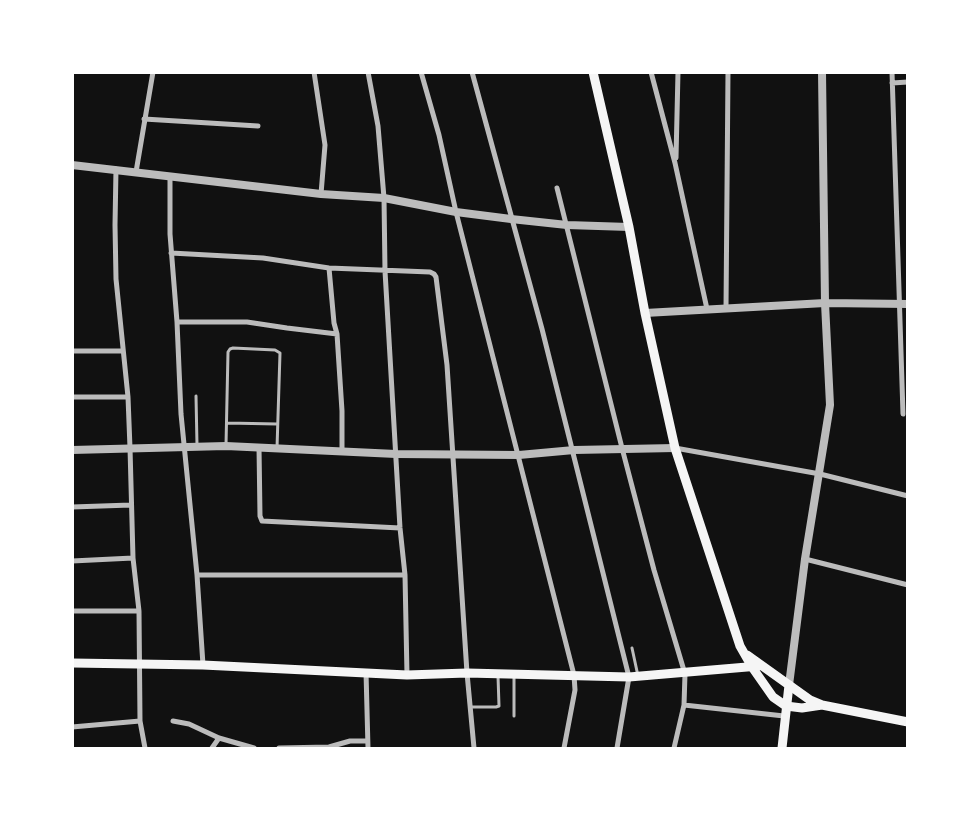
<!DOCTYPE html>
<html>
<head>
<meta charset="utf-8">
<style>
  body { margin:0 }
  #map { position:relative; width:980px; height:821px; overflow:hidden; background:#111; font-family:Mulish,sans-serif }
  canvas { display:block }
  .frame { position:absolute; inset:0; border:74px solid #fff; pointer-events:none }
</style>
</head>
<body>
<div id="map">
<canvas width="980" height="821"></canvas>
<div class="frame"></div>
</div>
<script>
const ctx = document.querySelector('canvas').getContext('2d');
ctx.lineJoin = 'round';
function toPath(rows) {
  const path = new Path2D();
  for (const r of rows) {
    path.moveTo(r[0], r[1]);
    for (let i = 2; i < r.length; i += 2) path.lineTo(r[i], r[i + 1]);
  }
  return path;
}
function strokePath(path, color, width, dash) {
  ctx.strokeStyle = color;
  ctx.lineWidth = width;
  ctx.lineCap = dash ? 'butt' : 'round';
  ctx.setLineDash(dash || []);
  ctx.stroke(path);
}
strokePath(toPath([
  [196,396,197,445],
  [227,423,277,424],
  [226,445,228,352,230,349,233,348,275,350,280,353,277,448],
  [632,648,638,676],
  [471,707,496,707,499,706,498,676],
  [514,716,514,674]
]), '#bcbcbc', 3);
strokePath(toPath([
  [314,72,325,145,321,194],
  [368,72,378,126,384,198,385,271,400,528,405,575,407,675],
  [421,72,439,135,456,212,574,675,575,690,564,748],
  [472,72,542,329,629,677,617,748],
  [651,72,675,163,707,309],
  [892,72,903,414],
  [892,83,908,82],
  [144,119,258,126],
  [676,158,678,72],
  [116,169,115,225,116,279,128,397,130,448,133,558,139,611,140,721,145,748],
  [136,172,153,72],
  [170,177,170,234,177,322,181,414,197,575,203,665],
  [557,188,622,448,654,570,685,674,684,705,674,748],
  [171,253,263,258,329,268,430,272,434,274,436,277,447,365,467,673,474,748],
  [726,308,728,72],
  [177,322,247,322,287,328,337,334,334,323,329,268],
  [337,334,342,411,342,451],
  [72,351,123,351],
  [72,397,128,397],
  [259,447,260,516,262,521,400,528],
  [675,448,820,474,908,496],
  [72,507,131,505],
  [805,559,908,585],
  [72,561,133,558],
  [197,575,405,575],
  [72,611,139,611],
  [366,672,368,748],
  [684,705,784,716],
  [173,721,189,724,219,738,254,748],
  [72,727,140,721],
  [212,748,219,738],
  [279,748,329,747,350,741,367,741]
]), '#bcbcbc', 5);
strokePath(toPath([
  [72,165,321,194,384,198,456,212,511,219,567,225,629,227],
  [645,313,825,303,908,304],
  [72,450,226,446,396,454,519,455,574,450,675,448],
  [789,685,805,559,830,405,825,303,822,72]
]), '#bcbcbc', 8);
strokePath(toPath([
  [72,663,203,665,407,675,467,673,629,677,759,666],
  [789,685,810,700,822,705,908,722],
  [786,706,802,708,822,705]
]), '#f5f5f5', 9);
strokePath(toPath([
  [593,72,629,227,645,313,675,448,740,646,752,667,773,697,786,706],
  [747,655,789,685,782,748]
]), '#f5f5f5', 9);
</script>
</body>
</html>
